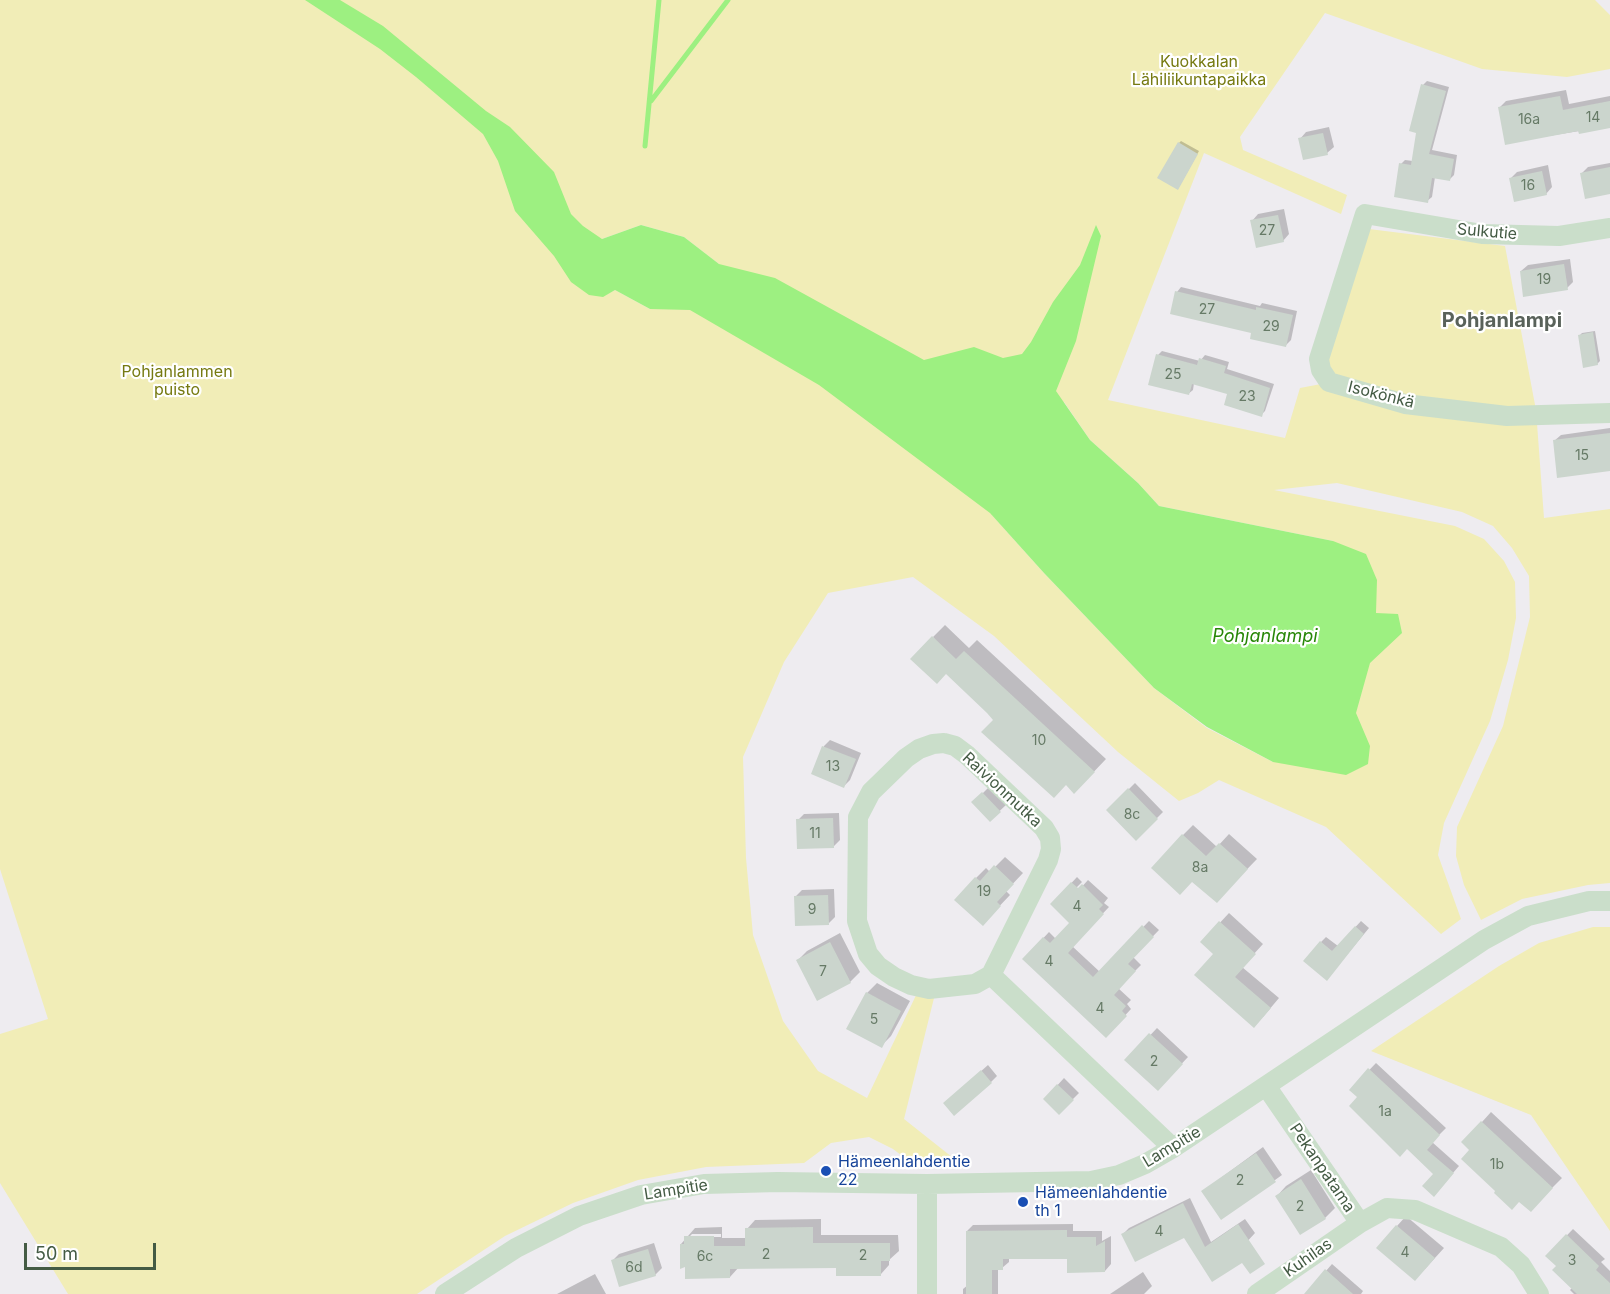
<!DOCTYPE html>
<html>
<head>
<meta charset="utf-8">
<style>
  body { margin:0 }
  #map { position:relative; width:1610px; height:1294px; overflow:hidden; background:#eeecf0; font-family:Inter,sans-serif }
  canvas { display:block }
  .scale { position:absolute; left:24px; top:1243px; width:132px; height:27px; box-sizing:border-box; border:3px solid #445b44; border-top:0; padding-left:8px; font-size:18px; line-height:21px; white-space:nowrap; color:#445b44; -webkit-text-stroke:4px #fff; paint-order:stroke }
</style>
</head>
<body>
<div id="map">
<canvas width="1610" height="1294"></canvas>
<div class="scale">50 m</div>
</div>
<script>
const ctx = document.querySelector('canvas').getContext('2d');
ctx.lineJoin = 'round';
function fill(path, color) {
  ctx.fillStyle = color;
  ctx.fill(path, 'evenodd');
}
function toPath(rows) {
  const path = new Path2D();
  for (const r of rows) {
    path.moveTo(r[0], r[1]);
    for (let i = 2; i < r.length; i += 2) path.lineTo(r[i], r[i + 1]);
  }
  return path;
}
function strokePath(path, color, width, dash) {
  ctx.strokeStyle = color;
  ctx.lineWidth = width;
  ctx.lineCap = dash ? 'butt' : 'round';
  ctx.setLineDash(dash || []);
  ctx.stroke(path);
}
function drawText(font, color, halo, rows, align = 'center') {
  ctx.font = font + ' Inter,sans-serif';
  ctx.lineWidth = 4.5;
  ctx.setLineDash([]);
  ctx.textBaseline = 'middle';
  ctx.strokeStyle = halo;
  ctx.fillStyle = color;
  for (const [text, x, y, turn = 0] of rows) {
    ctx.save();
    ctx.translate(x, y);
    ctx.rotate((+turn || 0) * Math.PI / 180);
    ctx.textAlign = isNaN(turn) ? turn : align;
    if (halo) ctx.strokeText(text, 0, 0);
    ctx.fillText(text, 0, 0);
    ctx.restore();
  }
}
fill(toPath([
  [0,0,1595,0,1610,15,1610,69,1567,77,1482,69,1325,13,1240,137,1243,150,1347,195,1341,214,1204,153,1108,400,1285,438,1300,388,1321,384,1369,229,1505,246,1536,410,1544,518,1610,509,1610,883,1588,885,1522,899,1481,920,1464,885,1456,856,1457,827,1503,726,1530,617,1529,576,1512,548,1493,526,1462,512,1337,483,1274,490,1455,526,1484,539,1504,561,1515,582,1516,618,1508,660,1490,721,1444,823,1438,855,1461,919,1441,934,1326,827,1219,780,1198,793,1179,801,1118,752,994,636,913,577,828,593,784,662,743,757,746,858,753,935,783,1021,818,1071,867,1098,919,989,936,990,904,1119,957,1161,913,1164,893,1149,869,1137,831,1143,804,1163,706,1167,638,1180,573,1203,505,1236,417,1294,68,1294,0,1183,0,1034,48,1019,0,869],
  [641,225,684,237,746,285,650,309,615,290,603,296,602,239],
  [1064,402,1090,440,1138,483,1159,506,1333,541,1273,762,1207,728,1154,688,1044,573,992,515],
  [1593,927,1610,927,1610,1231,1531,1115,1371,1051,1499,966,1539,943]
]), '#f1edb7');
fill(toPath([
  [305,0,340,0,383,26,486,111,510,127,554,172,571,214,583,226,602,239,641,225,684,237,719,264,775,278,924,360,974,347,1003,358,1022,354,1031,342,1053,302,1080,265,1096,225,1101,236,1076,341,1056,391,1090,440,1138,483,1159,506,1333,541,1366,554,1377,580,1376,613,1398,614,1402,633,1370,663,1356,713,1370,746,1368,764,1346,775,1273,762,1207,727,1154,688,1044,573,990,513,819,385,690,310,650,309,615,290,603,297,589,295,571,282,554,256,515,211,498,161,483,134,416,77,380,49]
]), '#9df081');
fill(toPath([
  [1427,81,1449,87,1432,150,1457,155,1454,175,1450,179,1435,177,1432,197,1427,201,1401,164,1405,160,1413,161,1423,85],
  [1566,90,1569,104,1610,96,1610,126,1506,143,1499,108,1506,101],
  [1329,127,1334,147,1327,153,1300,139,1306,132],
  [1181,141,1199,151,1180,185,1179,143],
  [1610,163,1610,193,1581,174,1588,167],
  [1548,165,1552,187,1546,194,1511,178,1517,172],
  [1284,209,1289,234,1283,241,1252,221,1258,214],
  [1570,259,1573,282,1567,288,1521,271,1528,265],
  [1181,287,1260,306,1262,303,1297,311,1291,340,1286,345,1253,332,1177,292],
  [1595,331,1600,361,1597,364,1579,336,1582,333],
  [1162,351,1200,361,1205,355,1229,362,1227,369,1274,384,1265,411,1261,415,1229,393,1194,383,1193,390,1188,394,1158,355],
  [1610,428,1610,470,1554,441,1561,435],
  [945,625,969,648,977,640,1106,759,1087,779,995,720,933,637],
  [830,740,861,753,850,780,844,786,813,773,824,746],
  [1135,783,1163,812,1136,839,1108,810],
  [990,786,1006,805,990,820,974,802],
  [839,813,840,840,833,847,798,820,804,814],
  [1193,825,1217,847,1229,834,1257,859,1226,891,1192,880,1183,835],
  [1005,857,1023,873,1006,891,1010,895,992,914,976,878,986,868,990,872],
  [1077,877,1082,882,1075,889,1078,891,1088,880,1108,898,1104,903,1109,907,1072,946,1100,972,1149,921,1159,930,1133,957,1141,965,1118,988,1131,1000,1127,1004,1131,1009,1106,1036,1024,959,1049,932,1056,939,1072,923,1052,904],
  [834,889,835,917,829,923,795,897,802,890],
  [1229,913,1263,944,1242,967,1279,998,1263,1017,1215,954,1202,942],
  [1361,921,1369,928,1332,973,1321,942,1326,937,1338,946],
  [840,933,860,972,850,982,818,999,797,961,807,951],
  [877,983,910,1001,891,1036,881,1046,867,993],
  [1157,1028,1188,1057,1158,1089,1127,1060],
  [1376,1063,1446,1128,1432,1142,1459,1166,1440,1188,1435,1174,1351,1089],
  [988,1065,997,1076,991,1082,952,1097],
  [1064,1078,1079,1093,1059,1113,1045,1099],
  [1491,1112,1562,1178,1540,1200,1519,1200,1497,1191,1472,1150,1482,1122],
  [1263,1147,1282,1175,1222,1218,1203,1191],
  [1311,1170,1335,1208,1325,1218,1277,1196,1286,1186],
  [1190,1198,1211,1242,1245,1219,1255,1233,1212,1280,1184,1236,1123,1234,1129,1228],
  [1406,1216,1444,1248,1425,1269,1397,1226],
  [821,1219,821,1235,898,1235,899,1251,889,1260,889,1265,881,1274,837,1266,739,1267,730,1277,686,1265,681,1244,695,1228,722,1227,722,1238,747,1238,747,1229,755,1220],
  [692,1234,721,1234,721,1237,689,1237],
  [1073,1224,1073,1231,1102,1231,1102,1241,1111,1236,1111,1264,1105,1271,1068,1257,1009,1258,1009,1262,1002,1268,998,1268,998,1294,963,1294,963,1289,968,1285,967,1231,973,1225],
  [1573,1229,1605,1259,1601,1262,1610,1271,1610,1294,1574,1294,1570,1290,1572,1288,1558,1266,1547,1256],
  [654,1243,662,1268,655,1275,613,1260,619,1254],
  [1332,1264,1363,1291,1361,1294,1306,1294],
  [1143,1272,1152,1286,1144,1294,1110,1294],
  [595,1274,606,1294,557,1294]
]), '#0003');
strokePath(toPath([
  [651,101,728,0],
  [645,146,659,0]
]), '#9df081', 5);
fill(toPath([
  [1421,84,1446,91,1429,154,1454,159,1450,181,1432,178,1428,203,1394,197,1399,163,1411,165,1416,133,1409,131],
  [1560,96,1563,110,1610,101,1610,128,1579,134,1578,131,1505,145,1498,107],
  [1323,133,1328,155,1303,160,1298,138],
  [1178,142,1198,154,1178,190,1157,178],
  [1610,167,1610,194,1585,199,1580,173],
  [1542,171,1547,195,1514,202,1509,178],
  [1278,215,1284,242,1256,248,1250,220],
  [1564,264,1568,290,1523,297,1520,271],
  [1175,291,1256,310,1256,307,1293,315,1286,347,1250,339,1251,333,1170,314],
  [1593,332,1598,365,1583,368,1578,335],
  [1156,354,1197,365,1199,358,1226,366,1224,373,1270,388,1262,417,1224,405,1227,394,1192,384,1189,395,1148,385],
  [1610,433,1610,471,1557,478,1553,440],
  [932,636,956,659,964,651,1095,772,1074,794,1066,785,1054,798,981,732,993,720,987,713,946,674,937,684,910,659],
  [822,746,856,759,844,788,811,774],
  [1128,788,1158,819,1136,841,1106,810],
  [982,792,1001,812,990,822,971,802],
  [833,818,834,848,797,849,796,819],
  [1182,834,1206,856,1219,843,1248,869,1217,903,1192,882,1180,895,1151,868],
  [994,865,1014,884,997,902,1001,906,983,926,954,900,975,877,980,881],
  [1071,882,1078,888,1082,884,1103,905,1099,909,1104,914,1068,953,1093,977,1142,925,1154,937,1128,964,1136,971,1114,995,1126,1006,1122,1011,1127,1016,1106,1038,1022,959,1043,937,1050,943,1069,923,1050,904],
  [828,895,829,925,795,926,794,896],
  [1219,921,1256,954,1235,977,1271,1008,1254,1028,1194,975,1213,954,1200,942],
  [1355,926,1364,934,1327,981,1303,961,1320,941,1332,951],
  [830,942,851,983,817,1001,796,960],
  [866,992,901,1011,882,1048,846,1029],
  [1149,1033,1183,1064,1158,1091,1124,1060],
  [1368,1068,1440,1135,1427,1150,1454,1173,1434,1197,1422,1186,1433,1174,1407,1149,1400,1157,1349,1106,1357,1097,1349,1090],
  [981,1070,992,1083,954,1116,943,1103],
  [1057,1084,1074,1100,1059,1115,1043,1099],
  [1481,1121,1553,1188,1531,1212,1519,1202,1512,1210,1494,1193,1495,1191,1461,1159,1469,1150,1461,1142],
  [1256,1153,1276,1182,1221,1220,1201,1191],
  [1301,1179,1326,1219,1300,1235,1275,1196],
  [1183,1203,1205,1247,1238,1224,1265,1264,1250,1274,1242,1263,1212,1282,1184,1238,1135,1262,1121,1234],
  [1396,1225,1435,1258,1415,1281,1376,1248],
  [813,1227,813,1243,890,1243,890,1261,881,1261,881,1276,836,1276,836,1268,730,1269,730,1278,685,1279,685,1267,680,1269,680,1244,684,1244,684,1236,714,1236,714,1246,745,1246,745,1228],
  [1067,1230,1067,1237,1096,1237,1096,1246,1105,1241,1105,1272,1067,1273,1067,1259,1003,1259,1003,1270,992,1270,992,1294,966,1294,966,1231],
  [1566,1234,1599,1266,1596,1270,1610,1283,1610,1294,1577,1294,1552,1270,1556,1266,1545,1256],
  [648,1249,656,1276,619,1287,611,1260],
  [1325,1269,1353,1294,1304,1294]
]), '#cbd5cd');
strokePath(toPath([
  [1610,228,1559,236,1482,234,1365,214,1319,359,1321,370,1329,382,1405,404,1507,416,1610,413],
  [944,743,955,746,967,755,1044,828,1050,838,1051,849,1048,860,991,975,975,984,929,989,911,985,894,977,878,966,868,954,857,921,858,817,871,792,906,758,919,749,933,744,944,743],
  [991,975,1173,1148],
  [1266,1086,1360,1223,1387,1208,1415,1210,1501,1247,1521,1265,1539,1294],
  [445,1294,516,1248,579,1216,641,1195,704,1184,778,1182,927,1184,1091,1181,1119,1175,1145,1164,1173,1148,1484,940,1528,916,1589,901,1610,901],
  [927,1294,927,1184],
  [1257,1294,1360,1223]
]), '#cadeca', 20);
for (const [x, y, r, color] of [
  [826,1171,6,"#1a4fb4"],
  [1023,1202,6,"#1a4fb4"]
]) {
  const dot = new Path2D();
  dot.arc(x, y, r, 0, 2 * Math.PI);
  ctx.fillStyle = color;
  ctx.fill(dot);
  strokePath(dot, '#fff', 2);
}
drawText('14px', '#667a66', null, [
  ["14",1593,118],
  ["16a",1529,120],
  ["16",1528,186],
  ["27",1267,231],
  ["19",1544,280],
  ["27",1207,310],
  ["29",1271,327],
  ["25",1173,375],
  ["23",1247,397],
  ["15",1582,456],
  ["10",1039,741],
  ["13",833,767],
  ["8c",1132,815],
  ["11",815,834],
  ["8a",1200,868],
  ["19",984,892],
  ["4",1077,907],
  ["9",812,910],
  ["4",1049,962],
  ["7",823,972],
  ["4",1100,1009],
  ["5",874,1020],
  ["2",1154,1062],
  ["1a",1385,1112],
  ["1b",1497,1165],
  ["2",1240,1181],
  ["2",1300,1207],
  ["4",1159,1232],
  ["4",1405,1253],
  ["2",766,1255],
  ["2",863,1256],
  ["6c",705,1257],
  ["3",1572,1261],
  ["6d",634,1268]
]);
drawText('16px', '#767a11', '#fff', [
  ["Kuokkalan",1199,62],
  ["Lähiliikuntapaikka",1199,80],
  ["Pohjanlammen",177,372],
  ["puisto",177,390]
]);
drawText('16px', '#445b44', '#fff', [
  ["Sulkutie",1487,232,5],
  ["Isokönkä",1381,395,14],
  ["Raivionmutka",1002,790,43],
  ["Lampitie",1172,1147,-31],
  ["Pekanpatama",1322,1168,56],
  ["Lampitie",676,1190,-9],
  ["Kuhilas",1308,1258,-35]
]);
drawText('16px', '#164399', '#fff', [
  ["Hämeenlahdentie",838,1162],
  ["22",838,1180],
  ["Hämeenlahdentie",1035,1193],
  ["th 1",1035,1211]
], 'left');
drawText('italic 18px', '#278707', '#fff', [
  ["Pohjanlampi",1265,637]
]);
drawText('bold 20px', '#59625a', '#fff', [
  ["Pohjanlampi",1502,321]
]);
</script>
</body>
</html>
